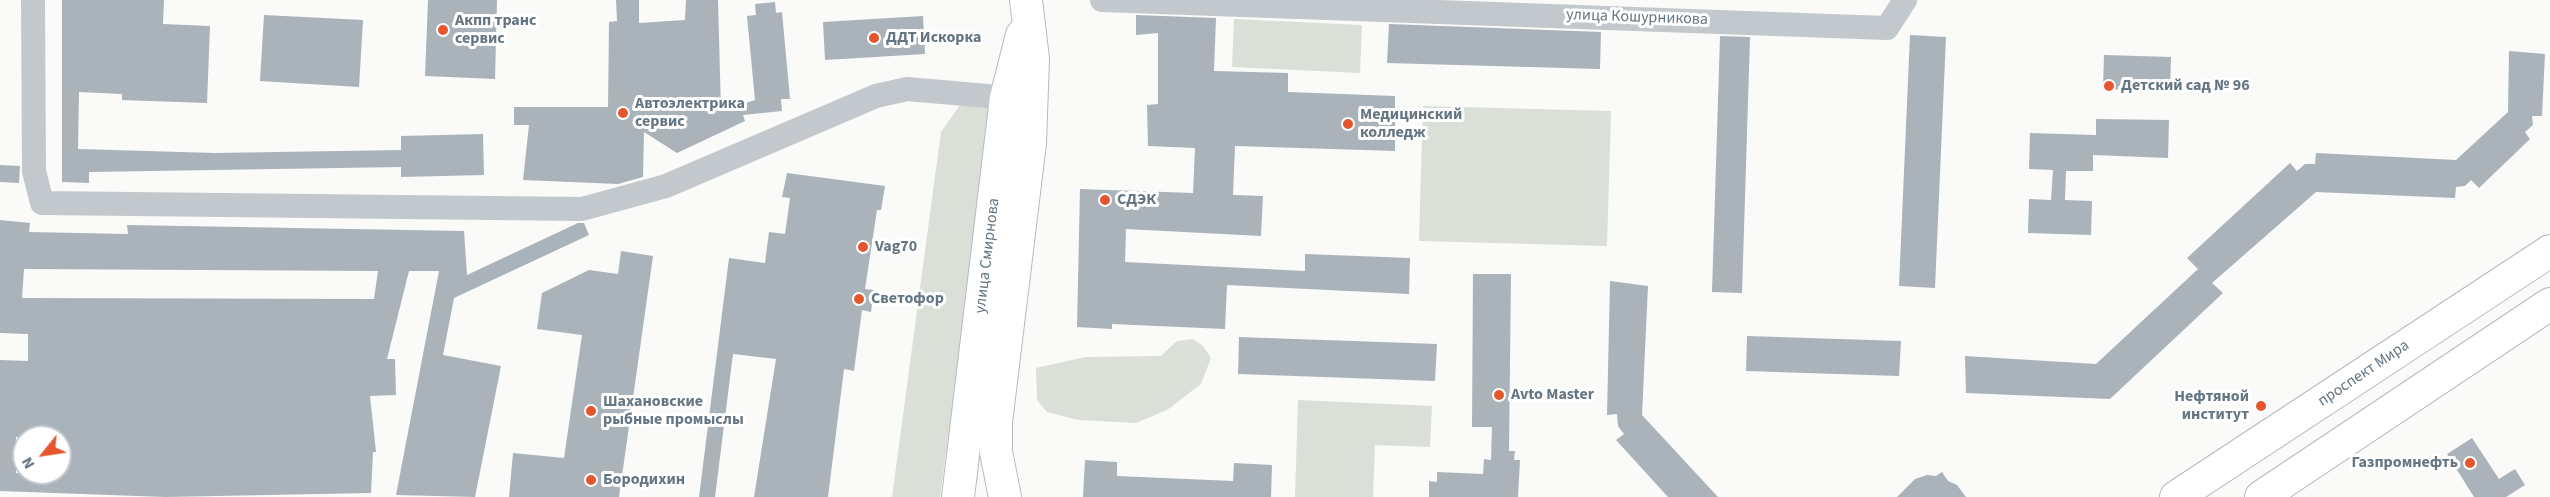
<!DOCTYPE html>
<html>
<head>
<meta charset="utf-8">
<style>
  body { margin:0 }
  #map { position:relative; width:2550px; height:497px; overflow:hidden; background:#fafaf8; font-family:"Source Sans 3",sans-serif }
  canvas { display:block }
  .north { position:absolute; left:12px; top:425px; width:60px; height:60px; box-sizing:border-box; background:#fff; border:2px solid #c1c8cd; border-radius:50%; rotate:240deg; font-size:16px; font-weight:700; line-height:24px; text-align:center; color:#657683 }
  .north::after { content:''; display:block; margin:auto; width:21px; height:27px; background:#e4572e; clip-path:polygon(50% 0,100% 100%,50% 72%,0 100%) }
</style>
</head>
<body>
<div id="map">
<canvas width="2550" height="497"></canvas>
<div class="north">N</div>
</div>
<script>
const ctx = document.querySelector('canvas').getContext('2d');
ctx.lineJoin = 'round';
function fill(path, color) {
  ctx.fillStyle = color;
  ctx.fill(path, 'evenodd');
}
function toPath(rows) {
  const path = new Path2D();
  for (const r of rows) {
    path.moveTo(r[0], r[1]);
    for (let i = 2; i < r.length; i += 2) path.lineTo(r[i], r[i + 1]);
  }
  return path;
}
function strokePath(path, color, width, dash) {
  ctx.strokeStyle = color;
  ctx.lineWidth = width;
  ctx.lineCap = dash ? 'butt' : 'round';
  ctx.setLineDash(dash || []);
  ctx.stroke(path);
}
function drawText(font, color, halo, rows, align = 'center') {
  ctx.font = font + ' "Source Sans 3",sans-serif';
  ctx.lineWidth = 6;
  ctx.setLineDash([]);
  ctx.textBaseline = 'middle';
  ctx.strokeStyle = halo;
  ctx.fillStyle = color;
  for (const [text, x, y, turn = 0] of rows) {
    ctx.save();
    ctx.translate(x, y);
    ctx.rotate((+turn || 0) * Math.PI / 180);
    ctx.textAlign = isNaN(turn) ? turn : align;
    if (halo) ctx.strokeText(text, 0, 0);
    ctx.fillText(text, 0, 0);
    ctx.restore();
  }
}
fill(toPath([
  [1234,19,1362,25,1360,73,1232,67],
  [960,105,993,108,940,497,892,497,941,132],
  [1423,106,1611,111,1607,246,1419,241],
  [1193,339,1203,346,1211,358,1201,384,1167,410,1136,423,1078,420,1047,412,1037,400,1036,368,1086,357,1161,356,1177,341],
  [1298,400,1432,406,1430,447,1375,445,1373,497,1295,497]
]), '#dadfd7');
fill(toPath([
  [62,0,164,0,163,24,210,26,207,103,122,100,122,94,79,92,78,149,215,153,401,150,401,136,483,134,484,175,401,177,401,167,89,172,89,183,62,182],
  [428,0,497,0,495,79,425,76],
  [616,0,639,0,639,23,685,20,686,0,718,0,721,111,755,100,747,16,756,15,755,4,775,2,776,13,782,12,790,99,781,99,782,111,743,115,745,121,677,153,644,132,643,177,618,184,523,180,529,125,514,125,514,107,608,107,609,22,617,21],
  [264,15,363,20,359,87,260,81],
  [1136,15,1216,18,1214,71,1288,73,1288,92,1395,96,1395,151,1235,146,1233,195,1263,196,1261,236,1126,229,1125,262,1305,271,1305,254,1410,258,1409,294,1227,285,1225,329,1112,324,1112,329,1077,327,1080,189,1193,193,1195,148,1148,146,1147,105,1158,104,1158,33,1136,35],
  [923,16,925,54,825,60,823,22],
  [1389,24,1601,32,1600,69,1387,63],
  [1910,35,1946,37,1935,288,1899,286],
  [1720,36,1750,37,1742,293,1712,292],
  [2509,51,2545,54,2542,116,2532,116,2533,125,2525,132,2530,139,2479,188,2471,180,2465,186,2456,187,2455,198,2316,192,2212,283,2223,293,2110,399,1966,393,1965,356,2096,364,2198,269,2187,258,2290,163,2297,171,2305,164,2315,164,2316,153,2456,160,2508,112],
  [2104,55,2171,57,2170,91,2103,89],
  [2096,119,2169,120,2168,158,2093,155,2093,171,2066,171,2065,200,2092,201,2091,235,2028,233,2029,199,2051,200,2053,170,2029,169,2030,133,2096,135],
  [0,165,20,166,19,183,0,182],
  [787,173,885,186,881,210,877,210,865,289,874,290,871,312,862,310,854,371,844,369,828,497,754,497,776,359,733,354,715,497,699,497,729,258,765,263,769,232,785,234,790,198,782,197],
  [0,220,30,223,29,232,128,234,127,225,464,231,467,275,578,223,584,223,589,235,454,298,443,355,501,366,475,497,396,495,439,271,409,271,387,359,395,359,396,395,370,396,376,452,373,452,371,493,165,497,0,491,0,360,28,361,28,334,0,333],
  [24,269,378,271,374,299,22,298],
  [16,437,60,437,60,475,16,473],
  [621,251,653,256,619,497,509,497,513,453,564,458,582,335,537,329,542,293,589,270,618,274],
  [1473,274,1511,274,1509,451,1515,451,1514,460,1520,460,1518,497,1429,497,1429,481,1437,482,1437,472,1483,474,1484,459,1491,460,1492,427,1472,427],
  [1610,281,1648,286,1642,415,1718,497,1668,497,1616,440,1624,434,1618,426,1617,414,1607,415],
  [1747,336,1901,341,1899,376,1746,371],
  [1239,337,1437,344,1435,381,1238,374],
  [2472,438,2499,479,2515,469,2525,485,2506,497,2474,497,2447,454],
  [1085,460,1117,462,1117,476,1233,481,1234,463,1272,465,1271,497,1083,497],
  [1942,472,1948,481,1957,485,1966,497,1897,497,1915,479,1927,475,1936,476]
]), '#aab3b9');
const major = toPath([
  [958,497,1006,98,1022,35],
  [1005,497,996,452,996,422,1030,143,1033,59,1026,0],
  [2176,497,2550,251],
  [2261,497,2550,304]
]);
strokePath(major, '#b5babe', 34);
strokePath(toPath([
  [33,0,34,171,42,203,582,209,666,186,876,96,907,89,1022,99],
  [1102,0,1887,28,1905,0]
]), '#c3c8cc', 24);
strokePath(major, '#fff', 32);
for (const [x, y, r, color] of [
  [443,30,6,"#e4572e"],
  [874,38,6,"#e4572e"],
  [2109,86,6,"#e4572e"],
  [623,113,6,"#e4572e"],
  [1348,124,6,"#e4572e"],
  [1105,200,6,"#e4572e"],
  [863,247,6,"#e4572e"],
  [859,299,6,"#e4572e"],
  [1499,395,6,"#e4572e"],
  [2261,406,6,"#e4572e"],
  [591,411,6,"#e4572e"],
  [2470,463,6,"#e4572e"],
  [591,480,6,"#e4572e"]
]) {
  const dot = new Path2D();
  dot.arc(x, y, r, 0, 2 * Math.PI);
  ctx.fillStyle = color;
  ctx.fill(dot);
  strokePath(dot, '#fff', 2);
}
drawText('16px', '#657683', '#fff', [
  ["улица Кошурникова",1637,18,2],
  ["улица Смирнова",988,256,-83],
  ["проспект Мира",2364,374,-34]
]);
drawText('bold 16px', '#657683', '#fff', [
  ["Акпп транс",455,21],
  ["сервис",455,39],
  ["ДДТ Искорка",886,38],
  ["Детский сад № 96",2121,86],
  ["Автоэлектрика",635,104],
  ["сервис",635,122],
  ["Медицинский",1360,115],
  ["колледж",1360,133],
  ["СДЭК",1117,200],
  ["Vag70",875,247],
  ["Светофор",871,299],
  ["Avto Master",1511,395],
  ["Нефтяной",2249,397,"right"],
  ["институт",2249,415,"right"],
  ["Шахановские",603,402],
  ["рыбные промыслы",603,420],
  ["Газпромнефть",2458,463,"right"],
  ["Бородихин",603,480]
], 'left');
</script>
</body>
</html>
